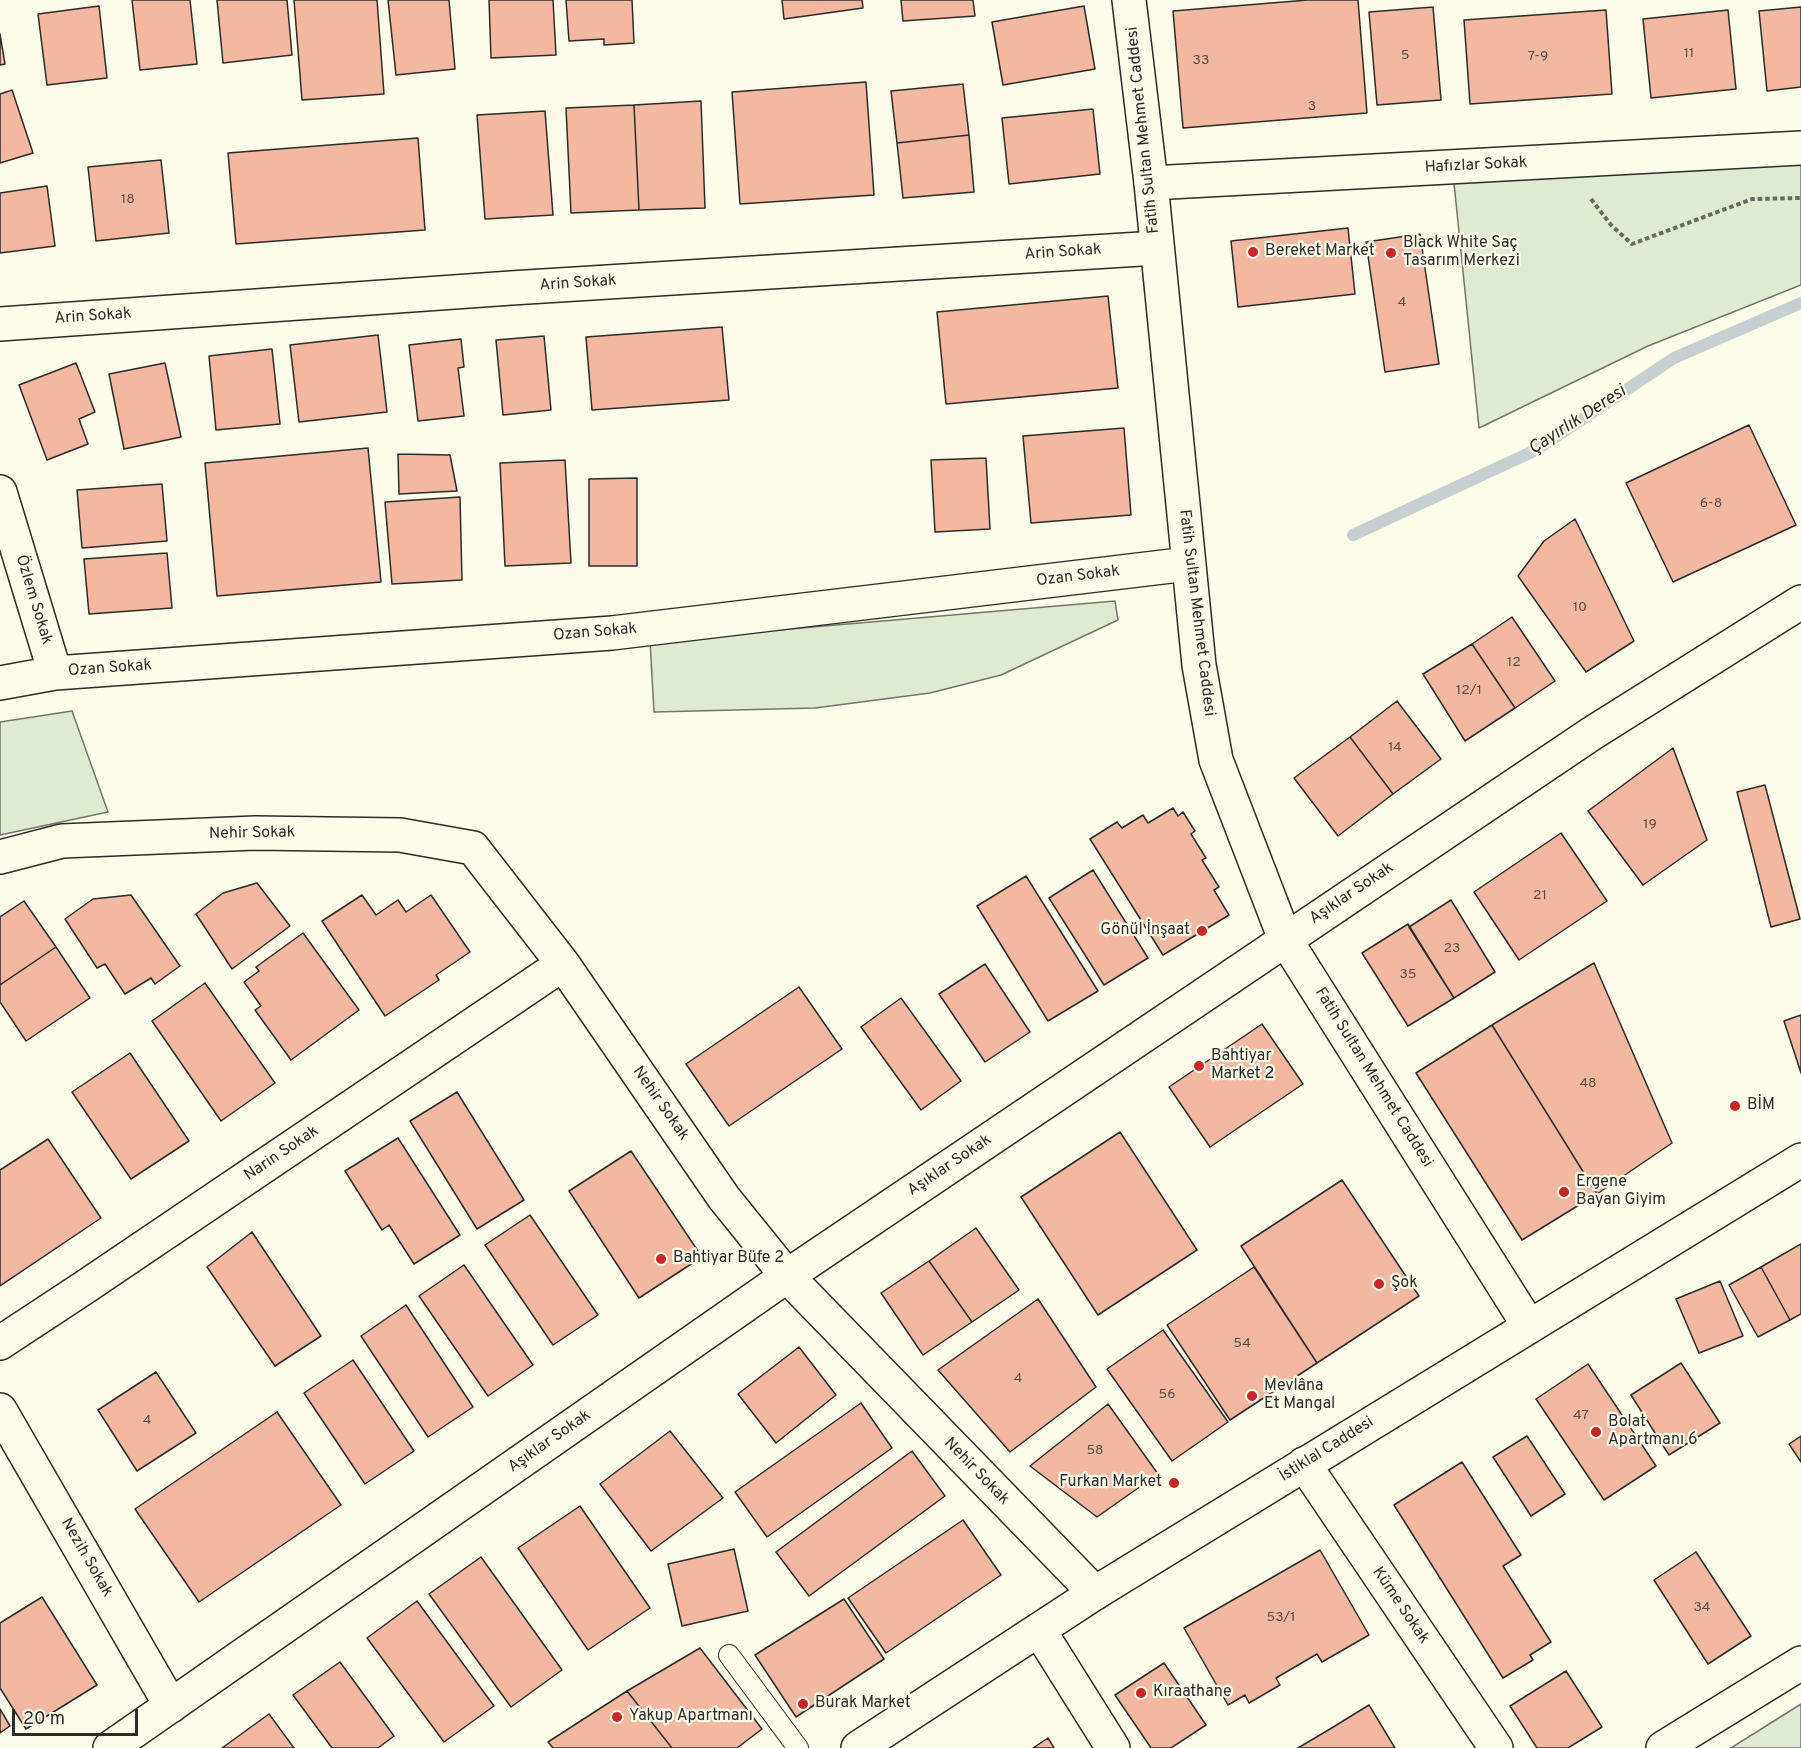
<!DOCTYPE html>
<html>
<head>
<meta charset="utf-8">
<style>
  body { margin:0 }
  #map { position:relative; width:1801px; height:1748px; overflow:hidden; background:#fdfbea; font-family:Overpass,sans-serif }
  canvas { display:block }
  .scale { position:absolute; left:12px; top:1709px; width:126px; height:27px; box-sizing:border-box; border:3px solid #2b2b2b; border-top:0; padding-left:8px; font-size:18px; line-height:21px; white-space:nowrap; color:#2b2b2b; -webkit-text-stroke:4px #fdfbea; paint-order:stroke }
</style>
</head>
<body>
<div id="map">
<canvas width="1801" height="1748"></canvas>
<div class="scale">20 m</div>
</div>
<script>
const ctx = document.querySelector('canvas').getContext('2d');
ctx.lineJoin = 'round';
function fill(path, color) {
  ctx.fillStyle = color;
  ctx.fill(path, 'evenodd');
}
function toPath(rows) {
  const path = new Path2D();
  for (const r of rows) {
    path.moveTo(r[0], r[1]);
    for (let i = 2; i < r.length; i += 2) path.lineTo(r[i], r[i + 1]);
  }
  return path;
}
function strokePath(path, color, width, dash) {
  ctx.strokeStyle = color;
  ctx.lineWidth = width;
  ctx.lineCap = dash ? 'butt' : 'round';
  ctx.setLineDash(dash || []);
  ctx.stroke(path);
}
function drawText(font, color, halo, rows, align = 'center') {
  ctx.font = font + ' Overpass,sans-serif';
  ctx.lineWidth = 4.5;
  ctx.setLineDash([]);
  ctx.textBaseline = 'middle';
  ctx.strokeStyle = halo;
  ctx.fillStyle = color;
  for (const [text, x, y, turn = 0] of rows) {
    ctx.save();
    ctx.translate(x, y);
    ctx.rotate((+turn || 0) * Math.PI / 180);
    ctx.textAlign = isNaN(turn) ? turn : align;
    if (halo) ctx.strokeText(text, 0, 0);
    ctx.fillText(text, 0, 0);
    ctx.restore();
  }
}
const green = toPath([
  [1801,164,1801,285,1648,346,1479,428,1454,183,1801,164],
  [1115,601,1118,620,1001,675,930,693,815,708,654,712,650,641,1115,601],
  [72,711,108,812,0,835,0,722,72,711],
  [1801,1704,1801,1748,1731,1748,1801,1704]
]);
fill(green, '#deebd1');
strokePath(green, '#74746e', 1.5);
strokePath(toPath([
  [1353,535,1536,450,1674,358,1801,303]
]), '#c7d0d0', 12);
const building = toPath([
  [132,0,190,0,197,64,140,70,132,0],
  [217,0,287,0,292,55,223,63,217,0],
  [294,0,377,0,384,94,302,100,294,0],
  [388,0,449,0,455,69,396,75,388,0],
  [489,0,553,0,556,55,491,58,489,0],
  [566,0,632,0,634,43,604,45,604,39,569,41,566,0],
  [782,0,862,0,863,8,784,19,782,0],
  [901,0,973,0,975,16,903,21,901,0],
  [1308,0,1358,0,1367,113,1183,128,1173,11,1308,0],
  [99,6,107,78,47,85,38,14,99,6],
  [1084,6,1095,69,1003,85,992,22,1084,6],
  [1433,7,1441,100,1377,105,1369,12,1433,7],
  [1801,7,1801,87,1767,91,1759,11,1801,7],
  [1606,10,1612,94,1470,104,1464,20,1606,10],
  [1728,10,1736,89,1651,98,1643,19,1728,10],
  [0,34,5,64,0,65,0,34],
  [866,82,874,195,740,204,732,92,866,82],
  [963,84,969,135,897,143,891,91,963,84],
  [12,90,33,153,0,163,0,94,12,90],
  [701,101,705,208,639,210,634,105,701,101],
  [634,105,639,210,571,213,566,108,634,105],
  [1093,109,1100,174,1009,184,1002,118,1093,109],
  [545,111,553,215,485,219,477,115,545,111],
  [969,135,974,192,903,198,897,143,969,135],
  [418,138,425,230,236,244,228,153,418,138],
  [161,160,169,233,96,241,88,167,161,160],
  [47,186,55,246,0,253,0,193,47,186],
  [1348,228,1355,294,1238,307,1231,241,1348,228],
  [1420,234,1439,364,1385,372,1366,242,1420,234],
  [1108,296,1118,388,946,404,937,312,1108,296],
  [722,327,729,400,592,410,586,337,722,327],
  [378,335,387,412,299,422,290,345,378,335],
  [544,336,551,410,503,415,496,340,544,336],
  [461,339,464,367,458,368,464,416,418,421,409,345,461,339],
  [272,349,280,424,216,430,209,356,272,349],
  [76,363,95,412,79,419,88,444,47,460,19,385,76,363],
  [165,363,181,437,124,449,109,374,165,363],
  [1749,425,1796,525,1673,582,1626,483,1749,425],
  [1124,428,1131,515,1031,523,1023,436,1124,428],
  [368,448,381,582,217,596,205,463,368,448],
  [398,454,450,455,457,491,399,494,398,454],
  [986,458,990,529,935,532,931,460,986,458],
  [565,460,571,563,505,566,500,463,565,460],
  [637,478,637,566,589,566,589,479,637,478],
  [162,484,167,541,82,548,77,490,162,484],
  [460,497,462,580,392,584,385,502,460,497],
  [1575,519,1634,641,1586,672,1518,576,1544,541,1575,519],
  [167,553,172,608,89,614,84,559,167,553],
  [1512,617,1555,681,1515,708,1472,644,1512,617],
  [1472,644,1515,708,1465,741,1423,674,1472,644],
  [1397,701,1441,759,1393,794,1350,737,1397,701],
  [1350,737,1393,794,1338,836,1294,778,1350,737],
  [1673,748,1707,840,1643,885,1588,811,1673,748],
  [1765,785,1800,919,1771,927,1737,792,1765,785],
  [1173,808,1178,816,1183,812,1195,831,1191,834,1206,858,1202,860,1219,887,1214,890,1229,915,1163,955,1090,839,1117,822,1122,828,1143,815,1148,823,1173,808],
  [1561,833,1607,901,1519,960,1474,892,1561,833],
  [1093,870,1148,958,1104,985,1049,898,1093,870],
  [1026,876,1098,991,1048,1021,977,906,1026,876],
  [257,883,290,926,232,969,196,914,223,893,257,883],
  [131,895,180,966,155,984,151,978,125,994,105,964,97,968,65,919,93,899,131,895],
  [362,895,376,915,398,900,406,912,431,895,470,952,436,975,439,980,385,1016,322,921,362,895],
  [1451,900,1495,972,1454,998,1409,927,1451,900],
  [24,901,56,947,0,985,0,917,24,901],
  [1408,924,1454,998,1408,1026,1362,953,1408,924],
  [303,933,359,1010,291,1060,255,1010,261,1006,244,982,259,971,256,967,303,933],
  [56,947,90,998,26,1041,0,1002,0,985,56,947],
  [1594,963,1672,1143,1597,1194,1492,1025,1594,963],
  [985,964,1030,1032,985,1062,939,994,985,964],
  [205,983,275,1083,221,1121,152,1021,205,983],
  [799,987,842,1049,729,1126,686,1064,799,987],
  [901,998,961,1081,921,1110,861,1027,901,998],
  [1801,1015,1801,1073,1784,1021,1801,1015],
  [1262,1024,1303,1084,1210,1147,1169,1087,1262,1024],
  [1492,1025,1597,1194,1522,1240,1416,1073,1492,1025],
  [130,1053,189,1141,131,1179,72,1092,130,1053],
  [457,1092,524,1200,477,1229,410,1121,457,1092],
  [1120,1132,1197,1250,1098,1315,1021,1197,1120,1132],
  [398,1138,460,1235,414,1264,389,1225,382,1230,345,1171,398,1138],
  [48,1139,101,1218,0,1286,0,1170,48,1139],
  [631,1151,702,1257,639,1298,569,1191,631,1151],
  [1342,1180,1419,1296,1317,1363,1241,1246,1342,1180],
  [530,1215,598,1315,553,1345,485,1245,530,1215],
  [976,1228,1019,1290,972,1322,929,1261,976,1228],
  [252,1232,321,1336,275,1366,207,1267,252,1232],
  [1801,1244,1801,1314,1790,1320,1761,1267,1801,1244],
  [929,1261,972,1322,923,1355,881,1293,929,1261],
  [464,1265,533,1365,488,1396,419,1296,464,1265],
  [1254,1267,1317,1363,1230,1420,1167,1325,1254,1267],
  [1761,1267,1790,1320,1758,1337,1729,1285,1761,1267],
  [1720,1281,1743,1336,1699,1353,1676,1299,1720,1281],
  [1038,1299,1096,1387,1010,1452,938,1370,1038,1299],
  [406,1305,473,1407,428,1437,361,1336,406,1305],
  [1163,1330,1228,1422,1172,1461,1107,1369,1163,1330],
  [799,1347,836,1395,776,1443,738,1394,799,1347],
  [353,1360,414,1451,365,1484,304,1393,353,1360],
  [1681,1363,1720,1423,1669,1455,1631,1395,1681,1363],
  [1588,1364,1656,1466,1604,1500,1536,1399,1588,1364],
  [156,1372,196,1433,137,1471,98,1410,156,1372],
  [861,1403,892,1448,767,1537,735,1492,861,1403],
  [1108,1404,1158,1474,1097,1517,1030,1466,1108,1404],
  [277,1412,341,1505,199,1602,135,1509,277,1412],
  [670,1431,723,1498,651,1551,600,1484,670,1431],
  [1527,1436,1565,1494,1531,1516,1493,1457,1527,1436],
  [1801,1436,1801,1462,1789,1444,1801,1436],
  [912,1451,945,1496,809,1596,776,1552,912,1451],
  [1462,1462,1521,1555,1503,1566,1551,1642,1530,1655,1533,1660,1503,1678,1394,1505,1462,1462],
  [580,1506,650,1608,588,1650,518,1548,580,1506],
  [963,1520,1001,1575,886,1653,848,1598,963,1520],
  [734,1549,748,1611,682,1626,668,1564,734,1549],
  [1320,1550,1369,1635,1322,1662,1317,1654,1276,1678,1280,1685,1249,1703,1245,1695,1228,1705,1184,1628,1320,1550],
  [1696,1552,1751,1636,1708,1664,1654,1580,1696,1552],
  [481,1557,562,1670,511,1707,429,1594,481,1557],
  [42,1597,97,1685,26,1729,0,1688,0,1623,42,1597],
  [844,1599,884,1659,796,1717,755,1655,844,1599],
  [417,1601,494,1706,444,1742,367,1638,417,1601],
  [700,1648,762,1729,737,1748,672,1748,627,1691,700,1648],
  [340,1662,394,1736,378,1748,332,1748,293,1695,340,1662],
  [1164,1663,1206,1725,1171,1748,1151,1748,1115,1695,1164,1663],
  [1566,1671,1602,1727,1568,1748,1537,1748,1510,1706,1566,1671],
  [627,1691,672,1748,553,1748,548,1742,627,1691],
  [1369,1705,1395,1748,1298,1748,1330,1729,1369,1705],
  [0,1709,10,1726,0,1733,0,1709],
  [269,1714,294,1748,222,1748,251,1727,269,1714],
  [1048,1738,1054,1748,1033,1748,1048,1738]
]);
fill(building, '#f2b8a0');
strokePath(building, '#2b2b2b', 1.5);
const service = toPath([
  [729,1655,798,1748]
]);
const minor = toPath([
  [1151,183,1801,148],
  [0,324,511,288,1157,248],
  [0,492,55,673],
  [0,683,55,673,612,633,1188,564],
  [0,857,62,841,255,833,400,835,473,848,563,964,724,1198,787,1276,1095,1593],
  [0,1343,85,1287,563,964],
  [0,1410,171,1706],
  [1304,1464,1496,1748],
  [110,1748,787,1276,1591,734,1801,602],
  [1663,1748,1801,1663]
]);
const tertiary = toPath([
  [1129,0,1151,183,1199,665,1216,760,1285,939,1529,1326],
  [1039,1630,1113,1748],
  [858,1748,1095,1593,1801,1160]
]);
strokePath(service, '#2b2b2b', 22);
strokePath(minor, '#2b2b2b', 36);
strokePath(tertiary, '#2b2b2b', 36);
strokePath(toPath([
  [1591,199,1611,225,1632,244,1752,199,1801,198]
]), '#6a6964', 4, [4.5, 3]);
strokePath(service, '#fdfbea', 20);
strokePath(minor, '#fdfbea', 33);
strokePath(tertiary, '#fdfbea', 33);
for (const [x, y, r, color] of [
  [1253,252,6,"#c62828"],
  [1391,253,6,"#c62828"],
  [1202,931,6,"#c62828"],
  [1199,1066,6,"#c62828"],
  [1735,1106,6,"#c62828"],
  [1564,1192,6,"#c62828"],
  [661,1259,6,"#c62828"],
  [1379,1284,6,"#c62828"],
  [1252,1396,6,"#c62828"],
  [1596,1432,6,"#c62828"],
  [1174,1483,6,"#c62828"],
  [1141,1693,6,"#c62828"],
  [803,1704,6,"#c62828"],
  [617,1717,6,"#c62828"]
]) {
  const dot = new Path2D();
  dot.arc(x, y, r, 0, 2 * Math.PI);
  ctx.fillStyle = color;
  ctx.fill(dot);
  strokePath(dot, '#fdfbea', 2);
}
drawText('14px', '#5d4e48', null, [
  ["11",1689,54],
  ["5",1405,56],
  ["7-9",1538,57],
  ["33",1201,61],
  ["3",1312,107],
  ["18",128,200],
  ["4",1402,303],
  ["6-8",1711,504],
  ["10",1580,608],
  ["12",1514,663],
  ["12/1",1469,691],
  ["14",1395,748],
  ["19",1650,825],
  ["21",1540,896],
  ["23",1452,949],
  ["35",1408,975],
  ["48",1588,1084],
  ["54",1242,1344],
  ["4",1018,1379],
  ["56",1167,1395],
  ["47",1581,1416],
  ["4",147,1421],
  ["58",1095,1451],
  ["34",1702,1608],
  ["53/1",1281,1618]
]);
drawText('16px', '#2b2b2b', '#fdfbea', [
  ["Fatih Sultan Mehmet Caddesi",1144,130,-96],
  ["Hafızlar Sokak",1476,166,-3],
  ["Arin Sokak",1063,253,-4],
  ["Arin Sokak",578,284,-4],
  ["Arin Sokak",93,317,-4],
  ["Ozan Sokak",1078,577,-7],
  ["Özlem Sokak",33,600,73],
  ["Fatih Sultan Mehmet Caddesi",1196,613,83],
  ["Ozan Sokak",595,633,-5],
  ["Ozan Sokak",110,669,-4],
  ["Nehir Sokak",252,834,-1],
  ["Aşıklar Sokak",1352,894,-34],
  ["Fatih Sultan Mehmet Caddesi",1373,1078,58],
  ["Nehir Sokak",660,1104,55],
  ["Narin Sokak",282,1154,-34],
  ["Aşıklar Sokak",950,1166,-34],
  ["Aşıklar Sokak",550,1442,-35],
  ["İstiklal Caddesi",1327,1450,-32],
  ["Nehir Sokak",976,1472,46],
  ["Nezih Sokak",86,1558,60],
  ["Küme Sokak",1400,1606,56]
]);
drawText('16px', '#2b2b2b', '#fdfbea', [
  ["Black White Saç",1403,244],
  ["Tasarım Merkezi",1403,262],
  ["Bereket Market",1265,252],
  ["Gönül İnşaat",1190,931,"right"],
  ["Bahtiyar",1211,1057],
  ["Market 2",1211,1075],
  ["BİM",1747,1106],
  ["Ergene",1576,1183],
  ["Bayan Giyim",1576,1201],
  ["Bahtiyar Büfe 2",673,1259],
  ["Şok",1391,1284],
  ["Mevlâna",1264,1387],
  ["Et Mangal",1264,1405],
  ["Bolat",1608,1423],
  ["Apartmanı 6",1608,1441],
  ["Furkan Market",1162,1483,"right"],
  ["Kıraathane",1153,1693],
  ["Burak Market",815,1704],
  ["Yakup Apartmanı",629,1717]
], 'left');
drawText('italic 18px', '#2b2b2b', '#fdfbea', [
  ["Çayırlık Deresi",1578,421,-33]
]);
</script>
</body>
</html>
